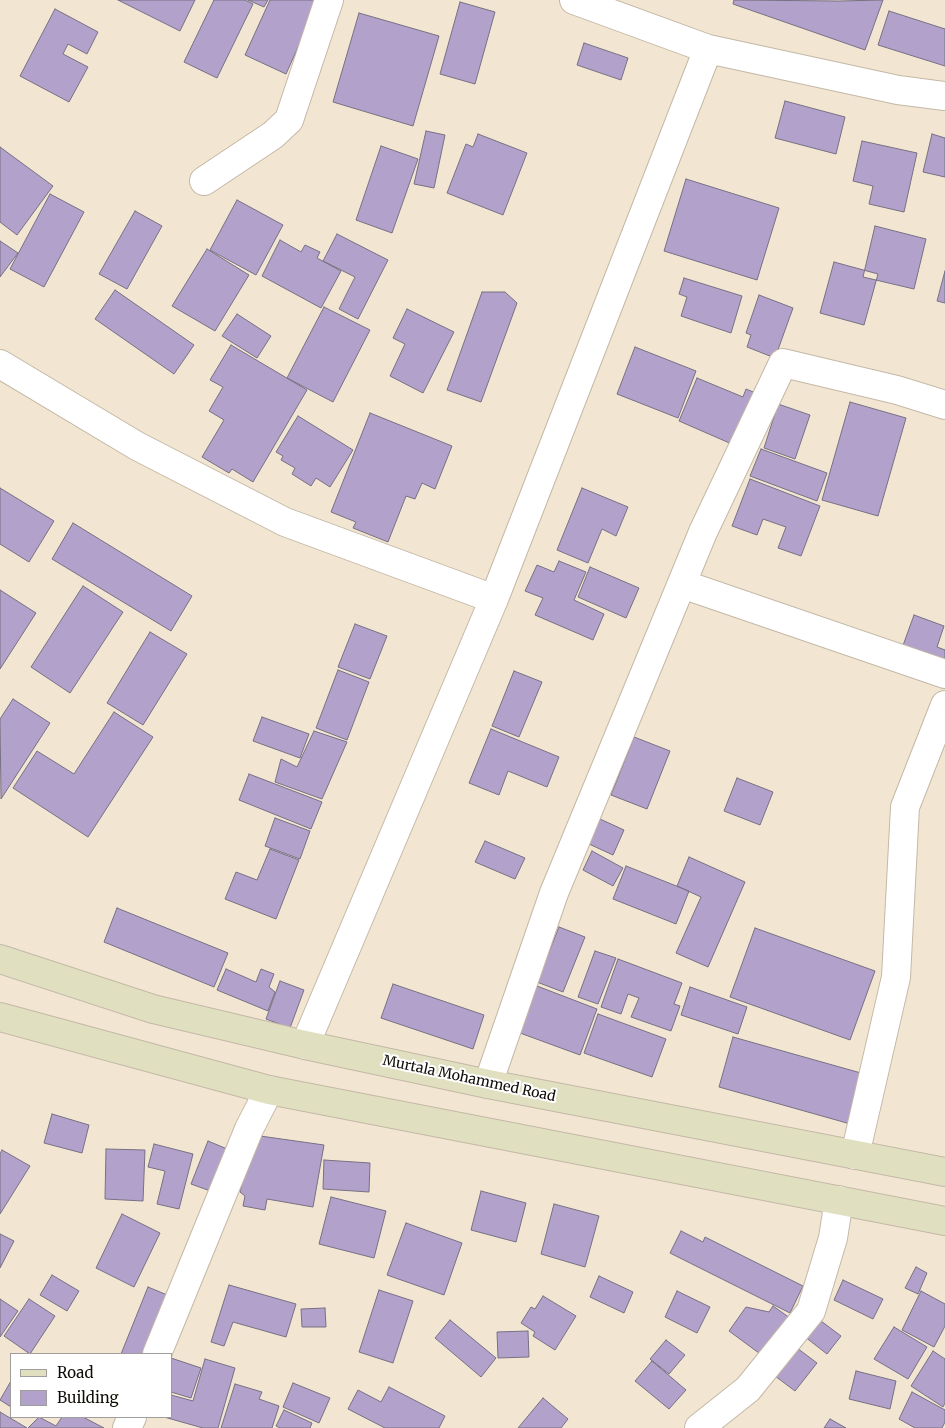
<!DOCTYPE html>
<html>
<head>
<meta charset="utf-8">
<style>
  body { margin:0 }
  #map { position:relative; width:945px; height:1428px; overflow:hidden; background:#f2e6d3; font-family:Merriweather,serif }
  canvas { display:block }
  .legend { position:absolute; left:10px; top:1353px; width:162px; height:65px; box-sizing:border-box; background:#fff; border:1px solid #9f9e9c; margin:0; padding:6px 9px; list-style:none; font-size:15px; color:#100c07 }
  .legend li { display:flex; align-items:center; gap:10px; height:25px }
  .legend b { width:25px; border:1px solid #9f9e9c }
</style>
</head>
<body>
<div id="map">
<canvas width="945" height="1428"></canvas>
<ul class="legend">
<li><b style="height:6px;background:#e0dfc0"></b>Road</li>
<li><b style="height:14px;background:#b2a1cb"></b>Building</li>
</ul>
</div>
<script>
const ctx = document.querySelector('canvas').getContext('2d');
ctx.lineJoin = 'round';
function fill(path, color) {
  ctx.fillStyle = color;
  ctx.fill(path, 'evenodd');
}
function toPath(rows) {
  const path = new Path2D();
  for (const r of rows) {
    path.moveTo(r[0], r[1]);
    for (let i = 2; i < r.length; i += 2) path.lineTo(r[i], r[i + 1]);
  }
  return path;
}
function strokePath(path, color, width, dash) {
  ctx.strokeStyle = color;
  ctx.lineWidth = width;
  ctx.lineCap = dash ? 'butt' : 'round';
  ctx.setLineDash(dash || []);
  ctx.stroke(path);
}
function drawText(font, color, halo, rows, align = 'center') {
  ctx.font = font + ' Merriweather,serif';
  ctx.lineWidth = 4;
  ctx.setLineDash([]);
  ctx.textBaseline = 'middle';
  ctx.strokeStyle = halo;
  ctx.fillStyle = color;
  for (const [text, x, y, turn = 0] of rows) {
    ctx.save();
    ctx.translate(x, y);
    ctx.rotate((+turn || 0) * Math.PI / 180);
    ctx.textAlign = isNaN(turn) ? turn : align;
    if (halo) ctx.strokeText(text, 0, 0);
    ctx.fillText(text, 0, 0);
    ctx.restore();
  }
}
const building = toPath([
  [118,0,195,0,180,31,118,0],
  [214,0,245,0,253,4,217,78,184,62,214,0],
  [248,0,268,0,264,7,248,0],
  [270,0,319,0,286,74,245,55,270,0],
  [734,0,839,1,883,0,865,50,733,4,734,0],
  [460,2,495,12,475,84,440,74,460,2],
  [55,9,98,32,87,54,68,44,63,54,88,67,69,102,20,76,55,9],
  [889,11,945,29,945,66,878,45,889,11],
  [359,13,439,36,413,126,333,102,359,13],
  [584,43,628,58,621,80,577,65,584,43],
  [785,101,845,117,836,154,775,138,785,101],
  [426,131,445,135,434,188,414,184,426,131],
  [478,134,527,153,503,215,447,193,466,144,473,147,478,134],
  [932,134,945,138,945,177,923,172,932,134],
  [862,141,917,153,904,212,869,204,873,186,853,181,862,141],
  [381,146,418,159,392,233,356,220,381,146],
  [0,147,53,186,17,235,0,222,0,147],
  [686,179,779,208,757,280,664,251,686,179],
  [50,194,84,212,44,287,10,269,50,194],
  [237,200,283,225,256,275,210,250,237,200],
  [135,211,162,226,127,289,99,274,135,211],
  [875,226,926,239,914,289,863,277,875,226],
  [337,234,388,260,358,319,339,309,355,277,323,261,337,234],
  [280,240,301,252,305,245,320,252,317,258,341,271,321,308,262,276,280,240],
  [0,241,18,253,0,277,0,241],
  [207,249,249,275,215,331,172,306,207,249],
  [834,262,878,274,864,325,820,313,834,262],
  [945,271,945,303,937,301,945,271],
  [684,278,742,296,731,333,681,316,687,297,679,294,684,278],
  [115,290,194,345,174,374,95,319,115,290],
  [482,292,505,292,517,303,481,402,447,390,482,292],
  [759,295,793,308,775,358,747,347,751,335,746,333,759,295],
  [324,307,370,330,333,402,287,378,324,307],
  [407,309,454,332,423,393,390,376,405,344,393,338,407,309],
  [237,314,271,336,257,358,222,336,237,314],
  [231,345,307,390,253,482,232,469,229,473,202,457,224,420,209,411,223,387,210,380,231,345],
  [635,347,696,371,678,418,617,394,635,347],
  [697,378,743,397,746,389,763,396,741,448,679,421,697,378],
  [850,402,906,418,878,516,822,500,850,402],
  [778,404,810,415,795,459,764,448,778,404],
  [370,413,452,446,435,489,422,483,415,499,406,496,388,542,353,528,356,522,331,512,370,413],
  [298,416,353,450,330,487,316,478,311,486,292,474,295,468,281,460,283,456,276,452,298,416],
  [761,449,827,473,817,501,750,476,761,449],
  [750,479,820,506,801,556,778,548,786,527,763,519,757,535,732,526,750,479],
  [0,488,54,521,29,562,0,544,0,488],
  [582,488,628,507,616,536,602,529,588,563,557,550,582,488],
  [73,523,192,596,171,631,52,559,73,523],
  [559,561,586,572,574,600,604,614,593,640,535,615,543,598,525,591,537,565,554,572,559,561],
  [590,567,639,588,626,618,578,597,590,567],
  [83,586,123,612,70,693,31,667,83,586],
  [0,590,36,613,0,669,0,590],
  [914,615,944,626,937,647,945,650,945,667,901,651,914,615],
  [355,624,387,636,370,679,338,667,355,624],
  [150,632,187,654,143,725,107,703,150,632],
  [338,670,369,682,347,740,316,728,338,670],
  [514,671,542,682,519,737,492,726,514,671],
  [13,699,50,723,1,799,0,719,13,699],
  [114,712,153,737,88,837,13,788,37,751,74,774,114,712],
  [262,717,309,734,300,758,253,741,262,717],
  [491,729,559,757,547,787,508,771,499,795,469,783,491,729],
  [314,731,347,742,322,799,275,782,281,759,297,767,314,731],
  [634,737,670,751,647,809,611,795,634,737],
  [249,774,322,802,311,829,239,800,249,774],
  [737,778,773,792,760,825,724,811,737,778],
  [275,818,310,831,300,859,265,846,275,818],
  [600,819,624,830,613,855,589,844,600,819],
  [485,841,525,858,515,879,475,862,485,841],
  [270,849,299,860,276,919,225,899,236,872,257,880,270,849],
  [592,851,623,868,613,886,583,870,592,851],
  [689,857,745,882,708,967,676,953,701,897,677,886,689,857],
  [626,866,689,891,676,924,613,899,626,866],
  [117,908,228,953,214,987,104,942,117,908],
  [559,927,585,937,563,992,537,982,559,927],
  [755,928,875,971,850,1040,730,997,755,928],
  [595,951,616,958,598,1004,578,997,595,951],
  [618,959,682,983,674,1004,680,1006,671,1031,631,1017,639,998,628,994,621,1014,601,1007,618,959],
  [226,969,256,982,261,969,274,974,269,987,275,992,268,1011,217,990,226,969],
  [280,981,304,990,290,1028,266,1019,280,981],
  [393,984,484,1015,473,1049,381,1018,393,984],
  [537,986,597,1009,580,1055,520,1033,537,986],
  [690,987,747,1007,738,1034,681,1015,690,987],
  [598,1014,666,1039,652,1077,584,1053,598,1014],
  [733,1037,868,1075,854,1125,719,1087,733,1037],
  [52,1114,89,1125,82,1153,44,1143,52,1114],
  [253,1135,324,1145,313,1207,267,1199,265,1210,243,1206,245,1196,240,1192,253,1135],
  [208,1141,232,1151,216,1193,191,1184,208,1141],
  [154,1144,193,1154,179,1209,157,1204,165,1171,148,1167,154,1144],
  [106,1149,145,1150,143,1201,105,1199,106,1149],
  [2,1150,30,1166,0,1214,0,1154,2,1150],
  [324,1160,370,1163,369,1192,323,1189,324,1160],
  [481,1191,526,1203,516,1242,471,1230,481,1191],
  [331,1197,386,1211,374,1258,319,1244,331,1197],
  [554,1204,599,1216,585,1267,541,1254,554,1204],
  [122,1214,160,1233,134,1287,96,1268,122,1214],
  [406,1223,462,1243,444,1295,387,1275,406,1223],
  [681,1231,703,1242,705,1237,803,1286,790,1313,670,1253,681,1231],
  [0,1234,14,1241,0,1268,0,1234],
  [916,1267,927,1273,918,1294,905,1288,916,1267],
  [52,1275,79,1291,67,1311,40,1295,52,1275],
  [599,1276,633,1292,624,1313,590,1297,599,1276],
  [843,1280,883,1299,873,1319,834,1300,843,1280],
  [229,1285,296,1304,286,1337,233,1322,224,1346,211,1342,229,1285],
  [148,1287,172,1297,149,1354,121,1354,148,1287],
  [379,1290,413,1301,393,1363,359,1352,379,1290],
  [677,1291,710,1307,697,1333,665,1317,677,1291],
  [921,1291,945,1304,945,1326,934,1347,902,1330,921,1291],
  [543,1296,576,1316,555,1350,533,1336,535,1332,521,1323,531,1307,535,1309,543,1296],
  [0,1299,18,1311,0,1337,0,1299],
  [29,1299,55,1316,30,1354,4,1336,29,1299],
  [773,1306,790,1318,763,1356,729,1331,746,1307,769,1312,773,1306],
  [325,1308,326,1327,302,1327,301,1309,325,1308],
  [813,1315,841,1336,827,1354,800,1333,813,1315],
  [450,1320,496,1358,481,1377,435,1338,450,1320],
  [894,1327,927,1347,908,1379,874,1359,894,1327],
  [528,1331,529,1357,498,1358,497,1332,528,1331],
  [666,1340,685,1355,669,1374,650,1359,666,1340],
  [793,1345,817,1363,795,1391,771,1373,793,1345],
  [933,1351,945,1359,945,1403,943,1407,911,1386,933,1351],
  [171,1358,201,1368,191,1398,171,1392,171,1358],
  [205,1359,235,1368,218,1428,203,1428,164,1417,171,1417,171,1395,193,1401,205,1359],
  [652,1361,686,1390,669,1409,635,1381,652,1361],
  [856,1371,896,1381,890,1409,849,1399,856,1371],
  [11,1381,11,1407,0,1400,11,1381],
  [293,1383,330,1398,319,1423,283,1407,293,1383],
  [235,1384,262,1392,259,1399,279,1406,272,1428,221,1428,235,1384],
  [389,1387,445,1416,439,1428,385,1428,348,1409,358,1390,381,1402,389,1387],
  [912,1392,945,1410,945,1422,942,1428,915,1428,899,1419,912,1392],
  [543,1398,568,1419,561,1428,518,1428,543,1398],
  [284,1410,312,1423,310,1428,280,1428,276,1426,284,1410],
  [0,1412,27,1428,0,1428,0,1412],
  [39,1417,56,1426,62,1417,83,1417,104,1428,28,1428,39,1417],
  [830,1419,846,1428,824,1428,830,1419]
]);
fill(building, '#b2a1cb');
strokePath(building, '#777082', 1);
const street = toPath([
  [574,0,708,49,898,90,945,96],
  [204,181,273,135,289,120,329,0],
  [0,364,137,446,285,522,494,599],
  [682,584,945,674],
  [305,1045,494,599,708,49],
  [488,1084,554,893,703,532,783,363,897,390,945,405],
  [855,1155,896,977,905,807,945,705],
  [157,1354,249,1129,269,1090],
  [127,1428,132,1417],
  [699,1428,748,1389,811,1311,833,1238,839,1200]
]);
const secondary = toPath([
  [0,959,153,1009,305,1045,488,1084,945,1172],
  [0,1017,269,1090,945,1221]
]);
strokePath(street, '#c4b8a6', 30);
strokePath(secondary, '#c4b8a6', 30);
strokePath(street, '#fff', 28);
strokePath(secondary, '#e0dfc0', 28);
drawText('14px', '#100c07', '#fff', [
  ["Murtala Mohammed Road",469,1079,12]
]);
</script>
</body>
</html>
